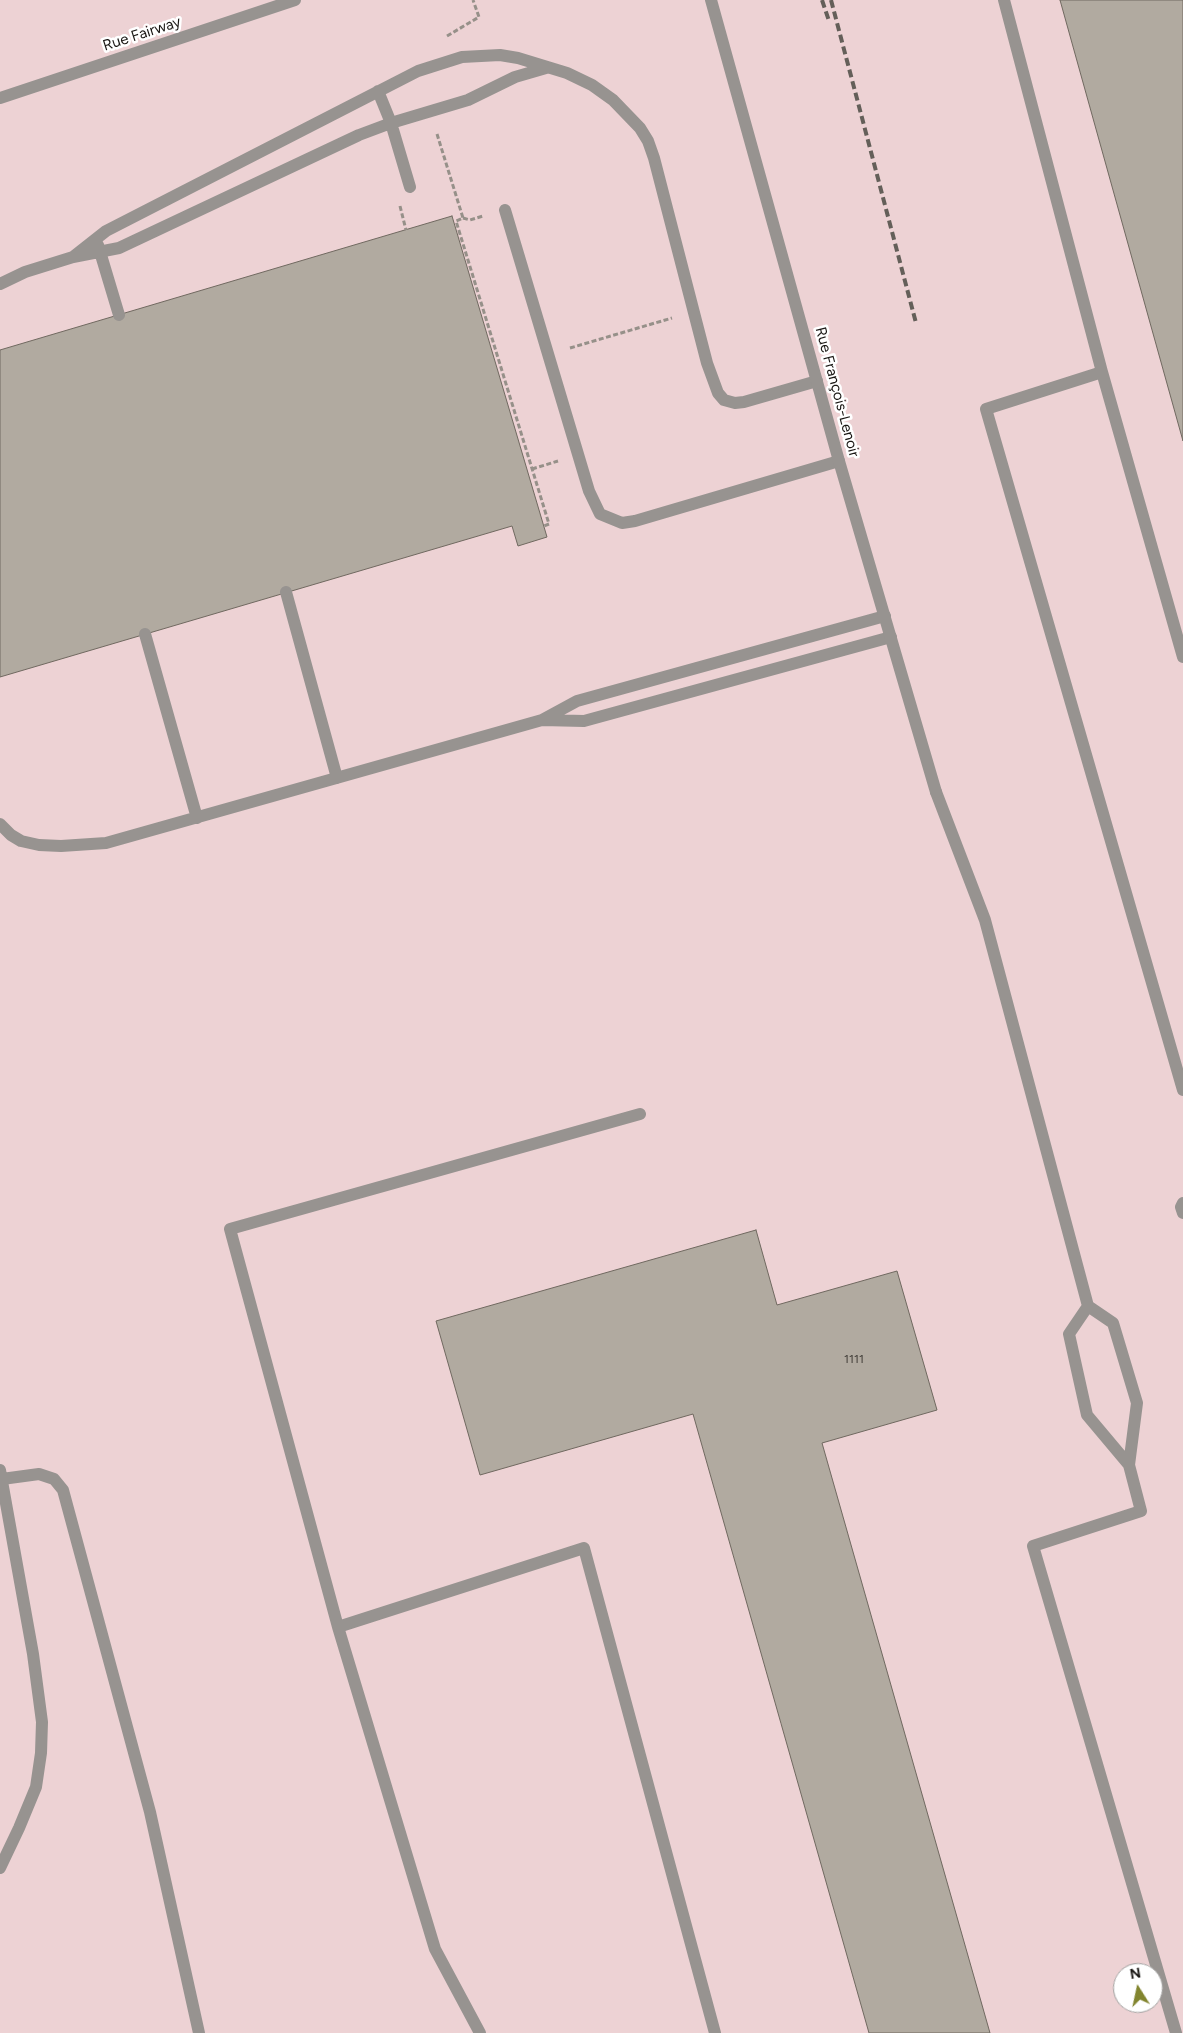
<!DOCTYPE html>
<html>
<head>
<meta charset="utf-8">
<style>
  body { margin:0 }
  #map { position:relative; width:1183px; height:2033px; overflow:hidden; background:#eae2d8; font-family:Figtree,sans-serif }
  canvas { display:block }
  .north { position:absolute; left:1113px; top:1963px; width:50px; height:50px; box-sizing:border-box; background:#fff; border:1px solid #a3a2a1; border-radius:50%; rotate:350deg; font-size:14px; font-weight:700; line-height:20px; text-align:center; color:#1a1714 }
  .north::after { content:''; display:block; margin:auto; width:18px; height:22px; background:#82852f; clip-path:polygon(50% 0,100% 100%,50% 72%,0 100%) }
</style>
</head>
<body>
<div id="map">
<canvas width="1183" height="2033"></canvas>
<div class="north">N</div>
</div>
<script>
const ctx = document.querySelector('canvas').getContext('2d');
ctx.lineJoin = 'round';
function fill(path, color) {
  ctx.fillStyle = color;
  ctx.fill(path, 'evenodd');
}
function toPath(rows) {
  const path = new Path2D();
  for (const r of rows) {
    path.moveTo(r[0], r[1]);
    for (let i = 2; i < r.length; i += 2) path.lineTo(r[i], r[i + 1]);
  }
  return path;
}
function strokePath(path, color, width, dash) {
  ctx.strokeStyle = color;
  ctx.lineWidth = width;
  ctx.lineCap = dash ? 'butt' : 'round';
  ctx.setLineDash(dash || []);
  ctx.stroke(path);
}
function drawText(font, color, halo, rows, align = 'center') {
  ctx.font = font + ' Figtree,sans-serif';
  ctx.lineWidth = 5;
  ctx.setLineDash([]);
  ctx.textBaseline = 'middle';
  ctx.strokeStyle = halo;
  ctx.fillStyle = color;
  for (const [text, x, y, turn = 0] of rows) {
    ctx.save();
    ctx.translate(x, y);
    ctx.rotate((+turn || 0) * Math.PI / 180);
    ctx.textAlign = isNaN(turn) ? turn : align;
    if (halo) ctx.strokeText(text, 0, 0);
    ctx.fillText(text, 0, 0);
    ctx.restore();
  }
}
fill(toPath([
  [0,0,1183,0,1183,2033,0,2033],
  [1123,1973,1153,1973,1153,2003,1123,2003]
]), '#edd2d4');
const building = toPath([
  [1060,0,1183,0,1183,441,1060,0],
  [452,216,547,537,518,546,512,526,0,677,0,350,452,216],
  [756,1230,777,1305,897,1271,937,1410,822,1443,990,2033,869,2033,693,1414,480,1475,436,1321,756,1230]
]);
fill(building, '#b1aaa0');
strokePath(building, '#706960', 1);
strokePath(toPath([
  [447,36,479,17,473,0],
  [437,134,463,218,456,221,549,524,544,526],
  [400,206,406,230],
  [463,218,470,220,483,216],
  [570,348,672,318],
  [532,469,558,461]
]), '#969089', 3, [5, 2.5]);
strokePath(toPath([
  [1004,0,1102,372,986,409,1183,1090],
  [378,91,391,123,410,187],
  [505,210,589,491,600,514,622,523,635,521,839,461],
  [98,245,119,315],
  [73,257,106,231,418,71,462,57,500,55,518,58,567,73,592,85,613,100,640,128,648,141,654,158,707,363,718,393,724,400,735,403,744,402,817,381],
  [0,284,25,272,73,257,119,248,359,135,391,123,468,100,515,77,546,68],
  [1102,372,1183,657],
  [286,592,337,778],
  [145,634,197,818],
  [542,720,584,721,891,637],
  [936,792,985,920,1088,1306,1113,1323,1137,1403,1129,1465,1087,1415,1069,1334,1088,1306],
  [0,824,11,835,21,841,39,845,61,846,106,843,542,720,577,701,885,616],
  [1183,1203,1181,1207,1183,1213],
  [1129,1465,1141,1511,1033,1546,1176,2033],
  [0,1470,33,1654,42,1722,41,1753,36,1787,19,1828,0,1868],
  [2,1479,39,1474,54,1479,63,1490,150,1812,199,2033],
  [338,1627,584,1548,715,2033],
  [480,2033,435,1949,338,1627,230,1229,640,1114]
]), '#979390', 12);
strokePath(toPath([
  [711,0,839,461,936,792],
  [0,98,295,0]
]), '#979390', 12);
strokePath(toPath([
  [822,0,829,21],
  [831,0,916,323]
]), '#645f59', 4, [8, 4]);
drawText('12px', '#403c37', null, [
  ["1111",854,1359]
]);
drawText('15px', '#1a1714', '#fff', [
  ["Rue Fairway",142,34,-18],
  ["Rue François-Lenoir",837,392,75]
]);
</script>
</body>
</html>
